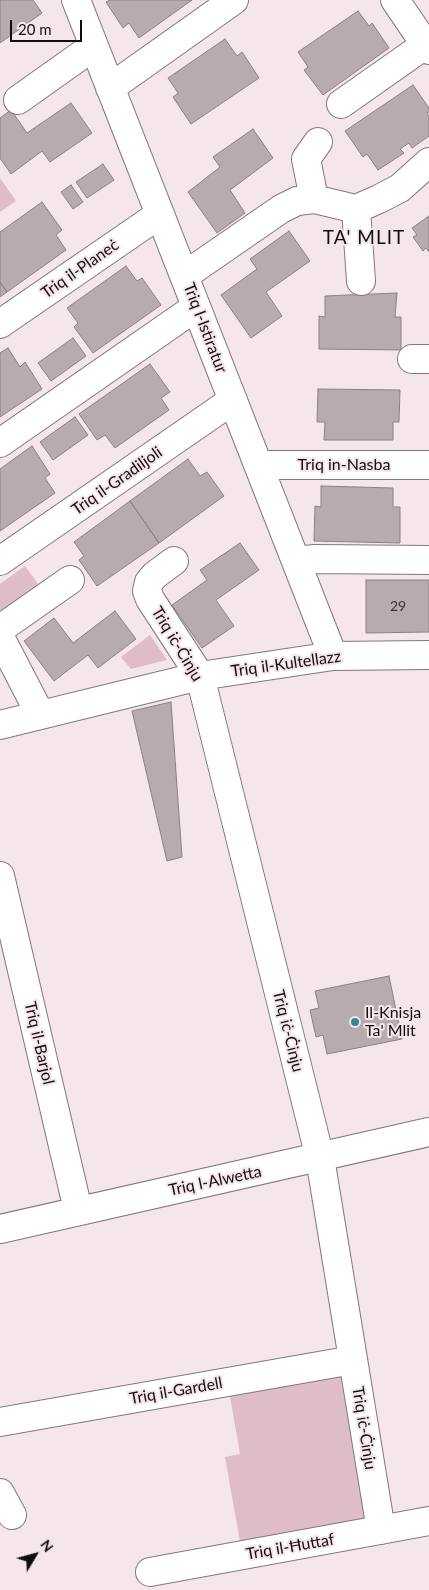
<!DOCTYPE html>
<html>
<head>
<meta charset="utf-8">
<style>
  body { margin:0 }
  #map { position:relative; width:429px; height:1590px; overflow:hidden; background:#f4e6e9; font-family:Lato,sans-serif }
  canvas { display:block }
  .north { position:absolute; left:10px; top:1530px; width:50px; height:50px; -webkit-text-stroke:4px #f4e6e9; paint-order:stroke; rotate:53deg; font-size:14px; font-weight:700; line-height:20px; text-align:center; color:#120d0e }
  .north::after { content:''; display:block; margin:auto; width:18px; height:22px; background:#120d0e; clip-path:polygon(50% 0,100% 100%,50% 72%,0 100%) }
  .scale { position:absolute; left:10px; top:20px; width:72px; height:22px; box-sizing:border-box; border:2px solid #120d0e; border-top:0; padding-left:6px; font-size:15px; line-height:18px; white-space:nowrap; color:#120d0e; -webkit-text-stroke:4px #f4e6e9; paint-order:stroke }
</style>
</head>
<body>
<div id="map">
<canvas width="429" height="1590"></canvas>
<div class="north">N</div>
<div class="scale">20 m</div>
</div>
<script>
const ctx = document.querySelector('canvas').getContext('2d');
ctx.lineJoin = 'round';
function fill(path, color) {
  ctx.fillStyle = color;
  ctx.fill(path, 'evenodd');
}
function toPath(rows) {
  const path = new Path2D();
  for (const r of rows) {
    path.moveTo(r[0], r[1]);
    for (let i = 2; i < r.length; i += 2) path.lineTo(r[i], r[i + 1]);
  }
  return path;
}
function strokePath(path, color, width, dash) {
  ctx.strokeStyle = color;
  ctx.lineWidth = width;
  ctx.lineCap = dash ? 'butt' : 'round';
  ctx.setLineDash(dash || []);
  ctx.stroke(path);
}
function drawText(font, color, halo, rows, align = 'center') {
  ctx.font = font + ' Lato,sans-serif';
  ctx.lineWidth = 4;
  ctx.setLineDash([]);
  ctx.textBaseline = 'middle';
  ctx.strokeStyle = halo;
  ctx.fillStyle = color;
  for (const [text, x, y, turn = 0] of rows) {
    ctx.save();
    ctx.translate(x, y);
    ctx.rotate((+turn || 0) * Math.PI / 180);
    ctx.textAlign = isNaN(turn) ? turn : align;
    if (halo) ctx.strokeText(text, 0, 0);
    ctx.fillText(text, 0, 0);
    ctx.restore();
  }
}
fill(toPath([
  [0,178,16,201,0,212],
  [25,566,44,592,4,615,0,609,0,584],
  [150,635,167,660,131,669,121,657],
  [340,1372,366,1520,240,1542,225,1457,240,1454,229,1391]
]), '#debdc6');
const building = toPath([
  [0,0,33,0,42,13,0,43,0,0],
  [110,0,192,0,139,38,129,23,123,28,106,2,110,0],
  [358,11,369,26,372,23,389,48,323,95,304,70,308,67,298,52,358,11],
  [225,39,237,56,242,52,259,78,191,124,173,97,178,93,168,78,225,39],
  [413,85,429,108,429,112,427,113,429,116,429,136,412,148,409,143,400,149,404,153,378,170,367,154,363,157,345,131,413,85],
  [71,103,92,133,50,162,42,151,11,174,0,158,0,118,11,110,27,133,71,103],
  [253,129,273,158,230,190,245,213,217,233,188,192,220,167,213,157,253,129],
  [103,164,114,180,87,198,76,182,103,164],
  [71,185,83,202,73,209,61,192,71,185],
  [42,202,62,230,56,235,66,250,7,292,0,282,0,232,42,202],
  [429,216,429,252,426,248,423,251,413,237,417,235,412,228,429,216],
  [289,231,310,261,266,292,282,316,251,338,221,295,257,269,250,259,289,231],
  [126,266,137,281,142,278,161,305,93,353,74,327,78,323,67,308,126,266],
  [0,282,7,292,0,297,0,282],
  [397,293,395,317,401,317,401,350,319,349,319,316,325,317,325,296,397,293],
  [73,338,86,356,51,381,38,363,73,338],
  [8,348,20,367,25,362,42,389,0,417,0,353,8,348],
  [150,364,170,392,161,398,169,410,115,448,105,435,97,440,79,414,150,364],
  [318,389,400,390,399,422,393,422,393,440,324,440,325,422,317,422,318,389],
  [75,417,88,435,53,460,40,442,75,417],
  [32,446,50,474,45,478,55,493,0,531,0,469,32,446],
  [188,459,200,476,207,472,224,496,159,543,130,501,188,459],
  [321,486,393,488,393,507,400,507,400,543,314,541,315,506,321,507,321,486],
  [130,501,159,543,97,586,79,560,84,556,74,542,130,501],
  [240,543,259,570,216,600,234,626,202,648,172,605,207,580,200,570,240,543],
  [366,580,429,580,429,632,366,633,366,580],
  [115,611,136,639,98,668,88,655,54,681,24,641,54,618,73,643,115,611],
  [171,702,182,857,167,861,132,711,171,702],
  [389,976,402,1039,327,1054,323,1035,316,1037,310,1010,319,1008,315,991,389,976]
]);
fill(building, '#b8abae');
strokePath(building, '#8d8083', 1);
const minor = toPath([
  [76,0,333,656],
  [395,0,429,50],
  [110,88,234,0],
  [18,100,94,46],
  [341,104,425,45],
  [314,199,306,159,318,142],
  [356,209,361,281],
  [184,276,281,209,297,201,314,199,356,209,379,199,400,188,429,162],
  [0,324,160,214],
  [412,359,429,359],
  [0,443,196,307],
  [259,465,429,465],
  [0,561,233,400],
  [174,561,155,575,149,582,147,591,150,599,200,676,320,1158,381,1530],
  [296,561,315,559,429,560],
  [0,629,70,580],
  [0,637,40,714],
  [0,725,200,676,333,656,429,655],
  [0,876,78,1210],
  [0,1229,429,1132],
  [0,1422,353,1360],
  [0,1493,12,1515],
  [150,1572,429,1521]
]);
strokePath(minor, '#84777a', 30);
strokePath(minor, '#fff', 28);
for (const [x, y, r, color] of [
  [355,1022,5,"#3f8591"]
]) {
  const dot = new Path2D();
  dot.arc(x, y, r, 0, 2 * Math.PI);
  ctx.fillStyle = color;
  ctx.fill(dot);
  strokePath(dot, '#f4e6e9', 2);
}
drawText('14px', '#3c3436', null, [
  ["29",398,606]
]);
drawText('16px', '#120d0e', '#f4e6e9', [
  ["Triq il-Planeċ",80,269,-35],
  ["Triq l-Istiratur",205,328,69],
  ["Triq in-Nasba",344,465],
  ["Triq il-Gradiljoli",117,481,-35],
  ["Triq iċ-Ċinju",177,644,59],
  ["Triq il-Kultellazz",286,664,-8],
  ["Triq iċ-Ċinju",288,1031,76],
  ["Triq il-Barjol",39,1043,77],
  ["Triq l-Alwetta",215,1181,-12],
  ["Triq il-Gardell",176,1391,-10],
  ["Triq iċ-Ċinju",364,1428,81],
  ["Triq il-Ħuttaf",290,1547,-10]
]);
drawText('16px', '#120d0e', '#f4e6e9', [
  ["Il-Knisja",365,1013],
  ["Ta' Mlit",365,1031]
], 'left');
ctx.letterSpacing = '1px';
drawText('19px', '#120d0e', '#f4e6e9', [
  ["TA' MLIT",364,238]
]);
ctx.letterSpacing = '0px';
</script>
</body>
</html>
